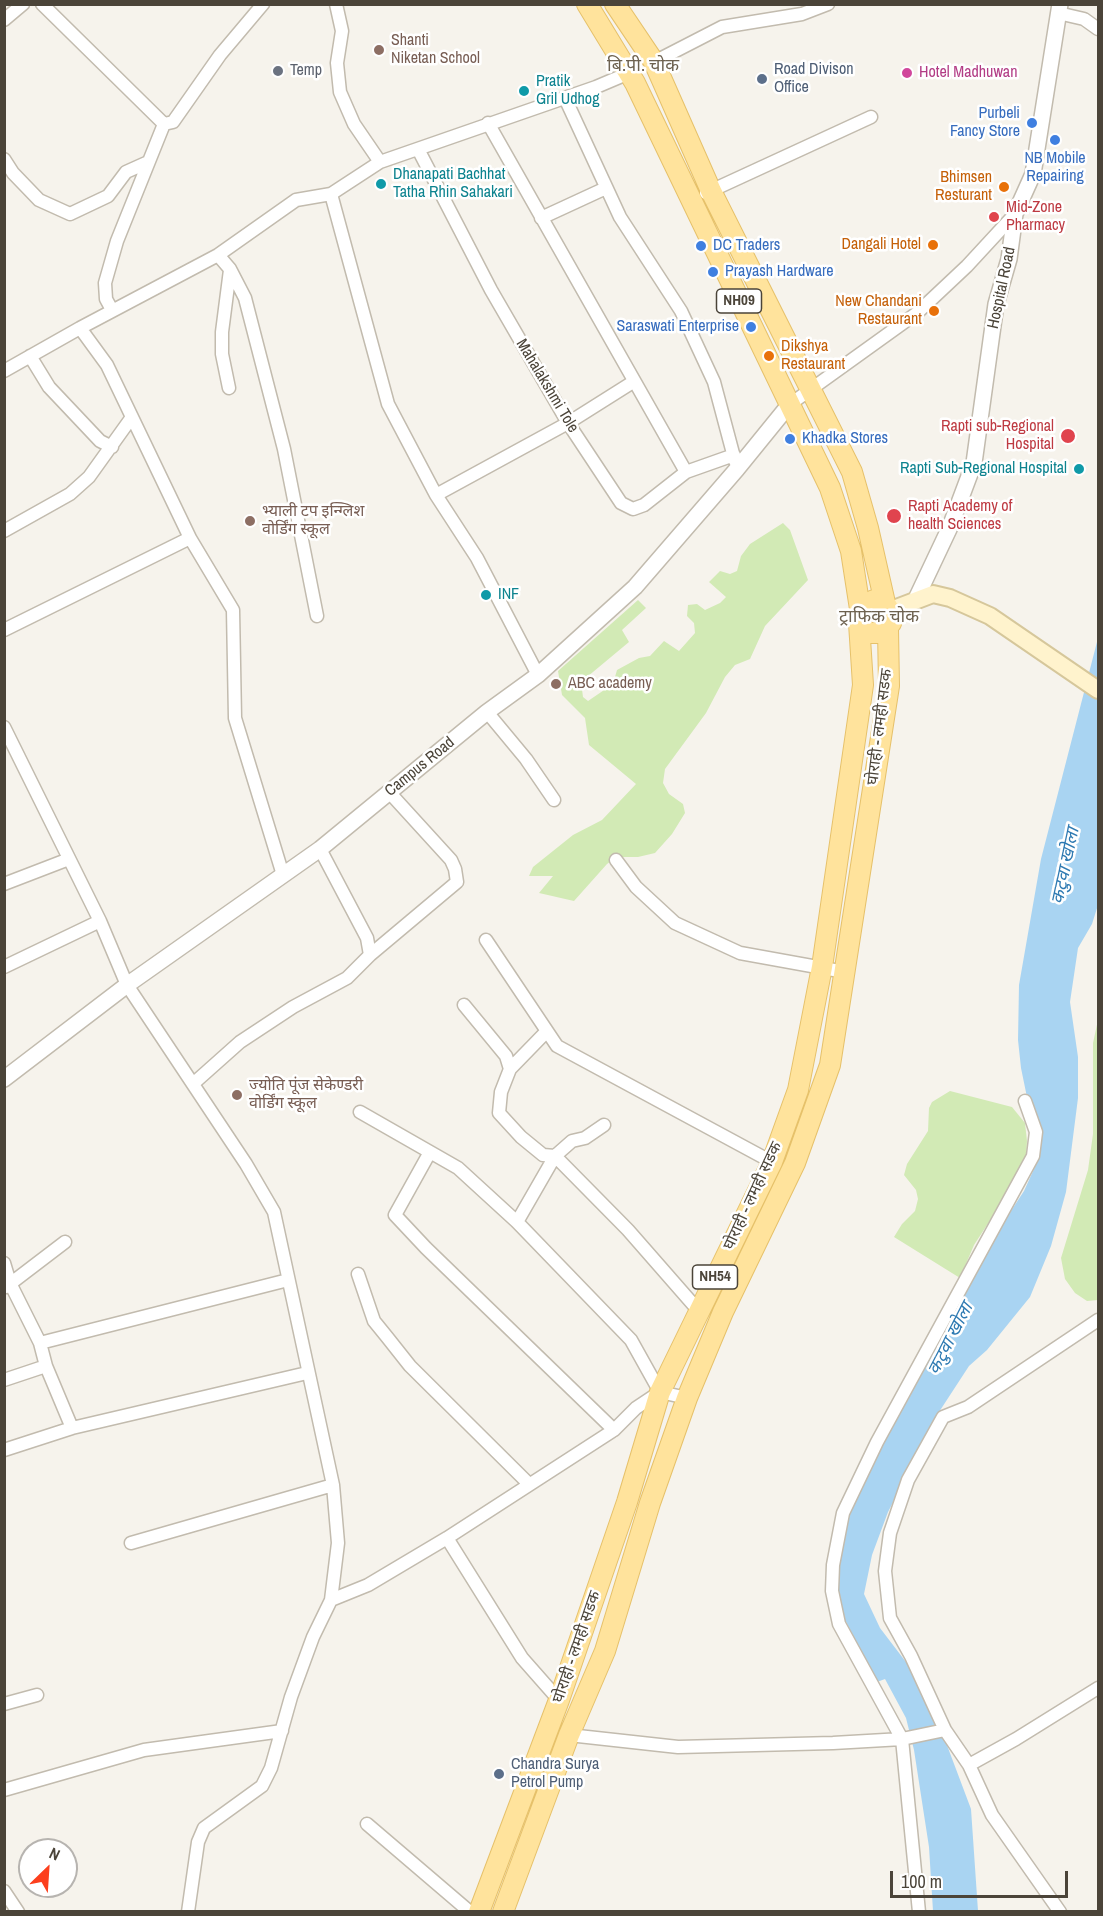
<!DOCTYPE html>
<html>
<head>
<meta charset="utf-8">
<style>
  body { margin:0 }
  #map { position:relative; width:1103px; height:1916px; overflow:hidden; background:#f6f3ec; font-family:"Archivo Narrow",sans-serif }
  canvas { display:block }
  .frame { position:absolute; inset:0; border:6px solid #4b4439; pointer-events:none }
  .north { position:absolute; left:18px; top:1838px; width:60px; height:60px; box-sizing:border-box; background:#fff; border:2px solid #b7b4b0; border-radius:50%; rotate:25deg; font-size:16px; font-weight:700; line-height:24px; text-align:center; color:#4b4439 }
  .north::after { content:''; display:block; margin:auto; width:21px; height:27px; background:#fc3f1d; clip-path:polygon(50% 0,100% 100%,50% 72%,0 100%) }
  .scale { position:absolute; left:890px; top:1871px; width:178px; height:27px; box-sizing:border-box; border:3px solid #4b4439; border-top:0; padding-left:8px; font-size:18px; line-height:21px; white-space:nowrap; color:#4b4439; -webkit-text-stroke:4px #fff; paint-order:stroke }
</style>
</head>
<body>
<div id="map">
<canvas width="1103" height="1916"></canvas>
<div class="frame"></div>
<div class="north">N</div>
<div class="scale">100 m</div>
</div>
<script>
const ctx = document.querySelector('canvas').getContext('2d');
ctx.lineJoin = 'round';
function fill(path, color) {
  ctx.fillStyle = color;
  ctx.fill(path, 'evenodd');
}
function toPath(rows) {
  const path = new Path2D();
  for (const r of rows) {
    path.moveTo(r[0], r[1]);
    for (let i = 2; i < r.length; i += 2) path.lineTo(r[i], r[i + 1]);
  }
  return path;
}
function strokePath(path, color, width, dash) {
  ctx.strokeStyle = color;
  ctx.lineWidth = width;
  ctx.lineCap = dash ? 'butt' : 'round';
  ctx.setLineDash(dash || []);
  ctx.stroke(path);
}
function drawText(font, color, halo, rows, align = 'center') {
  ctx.font = font + ' "Archivo Narrow","Noto Sans Devanagari",sans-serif';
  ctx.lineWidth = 5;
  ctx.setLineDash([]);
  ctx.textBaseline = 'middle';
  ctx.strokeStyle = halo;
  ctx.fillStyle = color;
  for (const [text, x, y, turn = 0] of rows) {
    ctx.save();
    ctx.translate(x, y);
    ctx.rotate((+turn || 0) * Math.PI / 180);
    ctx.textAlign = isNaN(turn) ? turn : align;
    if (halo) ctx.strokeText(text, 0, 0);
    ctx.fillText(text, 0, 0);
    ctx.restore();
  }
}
fill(toPath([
  [783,523,790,530,808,580,765,626,750,659,735,665,725,677,706,713,665,769,663,783,669,794,683,804,685,813,672,834,655,853,638,857,617,857,607,864,574,901,539,893,553,876,529,876,533,867,573,835,602,820,636,784,589,745,585,718,562,695,558,671,638,600,646,608,622,630,629,642,581,682,583,697,588,701,613,684,617,670,639,658,650,656,664,641,679,651,695,633,694,623,687,616,688,605,697,604,705,610,720,603,726,597,709,582,720,571,730,574,737,571,741,556,750,544],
  [1098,1020,1098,1300,1087,1301,1075,1293,1065,1279,1061,1258,1088,1170,1093,1134,1093,1043],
  [950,1091,1012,1107,1025,1123,1027,1141,1026,1159,1015,1182,974,1245,960,1278,894,1237,902,1224,915,1211,918,1199,916,1190,904,1175,907,1164,928,1131,929,1108,932,1102]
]), '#d2eab5');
fill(toPath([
  [1098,638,1098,905,1092,924,1078,948,1070,1002,1078,1057,1078,1098,1066,1192,1051,1246,1030,1297,987,1350,969,1366,939,1412,888,1512,872,1555,864,1594,880,1628,909,1666,939,1724,971,1809,978,1911,933,1911,929,1847,914,1750,906,1718,885,1679,877,1682,841,1612,837,1580,846,1522,867,1468,908,1400,988,1246,1024,1191,1039,1158,1041,1138,1029,1107,1021,1068,1018,1040,1019,985,1041,859]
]), '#a9d4f2');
const minor = toPath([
  [42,4,164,124,173,122,220,55,263,4],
  [336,4,342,31,337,63,340,92,354,124,380,162],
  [1058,13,1084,19,1098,29],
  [4,20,23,4],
  [654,62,722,27,802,14,828,4],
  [565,98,620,217,681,311,714,382,735,461],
  [488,123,686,472],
  [419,151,491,290,568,423,621,503,633,509,644,505,686,472,734,455],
  [4,159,13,173,39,200,70,214,108,196,126,172,146,163],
  [706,193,871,117],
  [331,194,388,404,436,495,477,558,538,675],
  [541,218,606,188],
  [218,255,230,269,245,298,284,449,317,616],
  [112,310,106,299,105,283,117,241,164,124],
  [30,356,49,387,100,441,112,447],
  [4,371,80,328,218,255,296,200,331,194,380,162,596,87,629,73],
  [229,388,222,354,222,332,230,270],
  [789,405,917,313,967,266,1015,214],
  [436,495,568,423,633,382],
  [4,531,70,494,89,477,132,417],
  [190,538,233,610,235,718,283,875],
  [4,630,190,538,107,365,80,328],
  [487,712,526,759,554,800],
  [4,727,100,921,127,985,246,1164,274,1212,333,1485,338,1543,331,1600,313,1637,291,1697,271,1768,262,1786,204,1828,198,1842,188,1912],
  [616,860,636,887,675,923,740,953,845,972],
  [4,884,69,859],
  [486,940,557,1046,772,1162],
  [370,955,457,882,455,869,451,860,389,792],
  [4,967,100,921],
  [464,1005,506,1056,510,1069,501,1092,499,1113,521,1137,543,1155,555,1156,628,1230,698,1310],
  [510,1069,546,1032],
  [194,1083,240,1042,293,1007,347,978,370,955,367,938,320,849],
  [360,1112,458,1168,517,1222,631,1340,660,1392],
  [430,1152,395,1215,426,1248,614,1430],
  [517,1222,555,1156,572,1141,585,1138,604,1125],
  [4,1263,10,1283,40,1343],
  [358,1274,374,1321,387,1337,410,1366,529,1484],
  [6,1287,65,1242],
  [46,1366,72,1428,307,1373],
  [4,1380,46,1366,40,1343,288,1280],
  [4,1450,72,1428],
  [447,1538,522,1658,559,1700],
  [131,1543,333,1485],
  [331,1600,368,1585,447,1538,614,1430,636,1408,660,1392,687,1398],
  [4,1704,37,1695],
  [569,1735,678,1747,833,1743,902,1739,945,1730],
  [969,1765,1016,1739,1098,1688],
  [4,1790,144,1750,282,1731],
  [367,1824,470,1912],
  [4,1891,18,1912],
  [919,1912,902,1739,839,1624,832,1591,833,1565,843,1513,877,1442,1033,1156,1036,1132,1025,1101],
  [1060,1912,992,1815,969,1765,945,1730,911,1656,890,1618,885,1571,890,1533,908,1480,943,1417,968,1407,1098,1320]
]);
const tertiary = toPath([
  [916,599,950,527,974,463,996,304,1009,259,1015,214,1033,174,1060,4],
  [4,1079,127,985,320,849,487,712,538,675,635,587,737,469,789,405]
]);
const secondary = toPath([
  [891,610,933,594,950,598,990,616,1098,690]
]);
const primary = toPath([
  [587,4,635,83,830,488,851,551,860,609],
  [615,4,654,62,711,191,852,472,868,528,885,603,893,617,891,623,882,633,868,633,859,623,860,609,874,600,885,603],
  [479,1912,559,1700,627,1502,660,1392,772,1162,798,1090,822,967,863,685,859,623],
  [503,1912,569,1735,605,1651,650,1503,687,1398,723,1312,795,1163,830,1065,889,686,888,629]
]);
strokePath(minor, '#c2bbae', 15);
strokePath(tertiary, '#c2bbae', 18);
strokePath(secondary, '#d6c79b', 20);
strokePath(primary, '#e6c16a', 22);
strokePath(minor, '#fff', 12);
strokePath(tertiary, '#fff', 15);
strokePath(secondary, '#fff3cd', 16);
strokePath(primary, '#ffe39c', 20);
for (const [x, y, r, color] of [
  [379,50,6,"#8d6e63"],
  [278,71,6,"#6b7280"],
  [907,73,6,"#d1479c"],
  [762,79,6,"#5c6f8a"],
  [524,91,6,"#0f9aa8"],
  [1032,123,6,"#3f7fe0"],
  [1055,140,6,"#3f7fe0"],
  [381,184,6,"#0f9aa8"],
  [1004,187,6,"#e8710a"],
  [994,217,6,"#e0444e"],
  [933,245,6,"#e8710a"],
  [701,246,6,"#3f7fe0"],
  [713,272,6,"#3f7fe0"],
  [934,311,6,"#e8710a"],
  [751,327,6,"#3f7fe0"],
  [769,356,6,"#e8710a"],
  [1068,436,8,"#e0444e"],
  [790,439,6,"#3f7fe0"],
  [1079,469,6,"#0f9aa8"],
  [894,516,8,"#e0444e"],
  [250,521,6,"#8d6e63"],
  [486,595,6,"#0f9aa8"],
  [556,684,6,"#8d6e63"],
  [237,1095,6,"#8d6e63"],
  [499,1774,6,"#5c6f8a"]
]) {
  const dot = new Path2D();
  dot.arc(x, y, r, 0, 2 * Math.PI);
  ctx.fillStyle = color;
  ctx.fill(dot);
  strokePath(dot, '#fff', 2);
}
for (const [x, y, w] of [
  [739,301,45],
  [715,1277,45]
]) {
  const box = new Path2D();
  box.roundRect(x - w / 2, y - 12, w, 24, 4.5);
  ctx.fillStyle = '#fff';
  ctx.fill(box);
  strokePath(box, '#4b4439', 1.5);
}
drawText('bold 15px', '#4b4439', null, [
  ["NH09",739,301],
  ["NH54",715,1277]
]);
drawText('16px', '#785e54', '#fff', [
  ["Shanti",391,41],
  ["Niketan School",391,59],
  ["भ्याली टप इन्ग्लिश",262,512],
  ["वोर्डिंग स्कूल",262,530],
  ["ABC academy",568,684],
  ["ज्योति पूंज सेकेण्डरी",249,1086],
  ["वोर्डिंग स्कूल",249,1104]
], 'left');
drawText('16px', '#4e5e75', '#fff', [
  ["Road Divison",774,70],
  ["Office",774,88],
  ["Chandra Surya",511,1765],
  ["Petrol Pump",511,1783]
], 'left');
drawText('16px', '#5b616d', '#fff', [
  ["Temp",290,71]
], 'left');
drawText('16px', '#b23c85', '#fff', [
  ["Hotel Madhuwan",919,73]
], 'left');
drawText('16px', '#0d838f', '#fff', [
  ["Pratik",536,82],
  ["Gril Udhog",536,100],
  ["Dhanapati Bachhat",393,175],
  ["Tatha Rhin Sahakari",393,193],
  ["Rapti Sub-Regional Hospital",1067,469,"right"],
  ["INF",498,595]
], 'left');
drawText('16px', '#366cbe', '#fff', [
  ["Purbeli",1020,114,"right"],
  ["Fancy Store",1020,132,"right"],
  ["NB Mobile",1055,159,"center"],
  ["Repairing",1055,177,"center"],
  ["DC Traders",713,246],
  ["Prayash Hardware",725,272],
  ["Saraswati Enterprise",739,327,"right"],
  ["Khadka Stores",802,439]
], 'left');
drawText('16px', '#c56008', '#fff', [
  ["Bhimsen",992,178],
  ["Resturant",992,196],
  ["Dangali Hotel",921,245],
  ["New Chandani",922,302],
  ["Restaurant",922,320],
  ["Dikshya",781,347,"left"],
  ["Restaurant",781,365,"left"]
], 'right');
drawText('16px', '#be3a42', '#fff', [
  ["Mid-Zone",1006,208],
  ["Pharmacy",1006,226],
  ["Rapti sub-Regional",1054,427,"right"],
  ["Hospital",1054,445,"right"],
  ["Rapti Academy of",908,507],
  ["health Sciences",908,525]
], 'left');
drawText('16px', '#4b4439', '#fff', [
  ["Hospital Road",1002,288,-78],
  ["Mahalakshmi Tole",547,386,59],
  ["घोराही - लमही सडक",880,727,-83],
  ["Campus Road",420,767,-39],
  ["घोराही - लमही सडक",753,1196,-65],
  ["घोराही - लमही सडक",577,1647,-71]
]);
drawText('18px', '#6e6250', '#fff', [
  ["बि.पी. चोक",643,66],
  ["ट्राफिक चोक",879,617]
]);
drawText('italic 18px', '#2e7ab2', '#fff', [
  ["कटुवा खोला",1066,866,-78],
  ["कटुवा खोला",951,1339,-63]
]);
</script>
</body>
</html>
